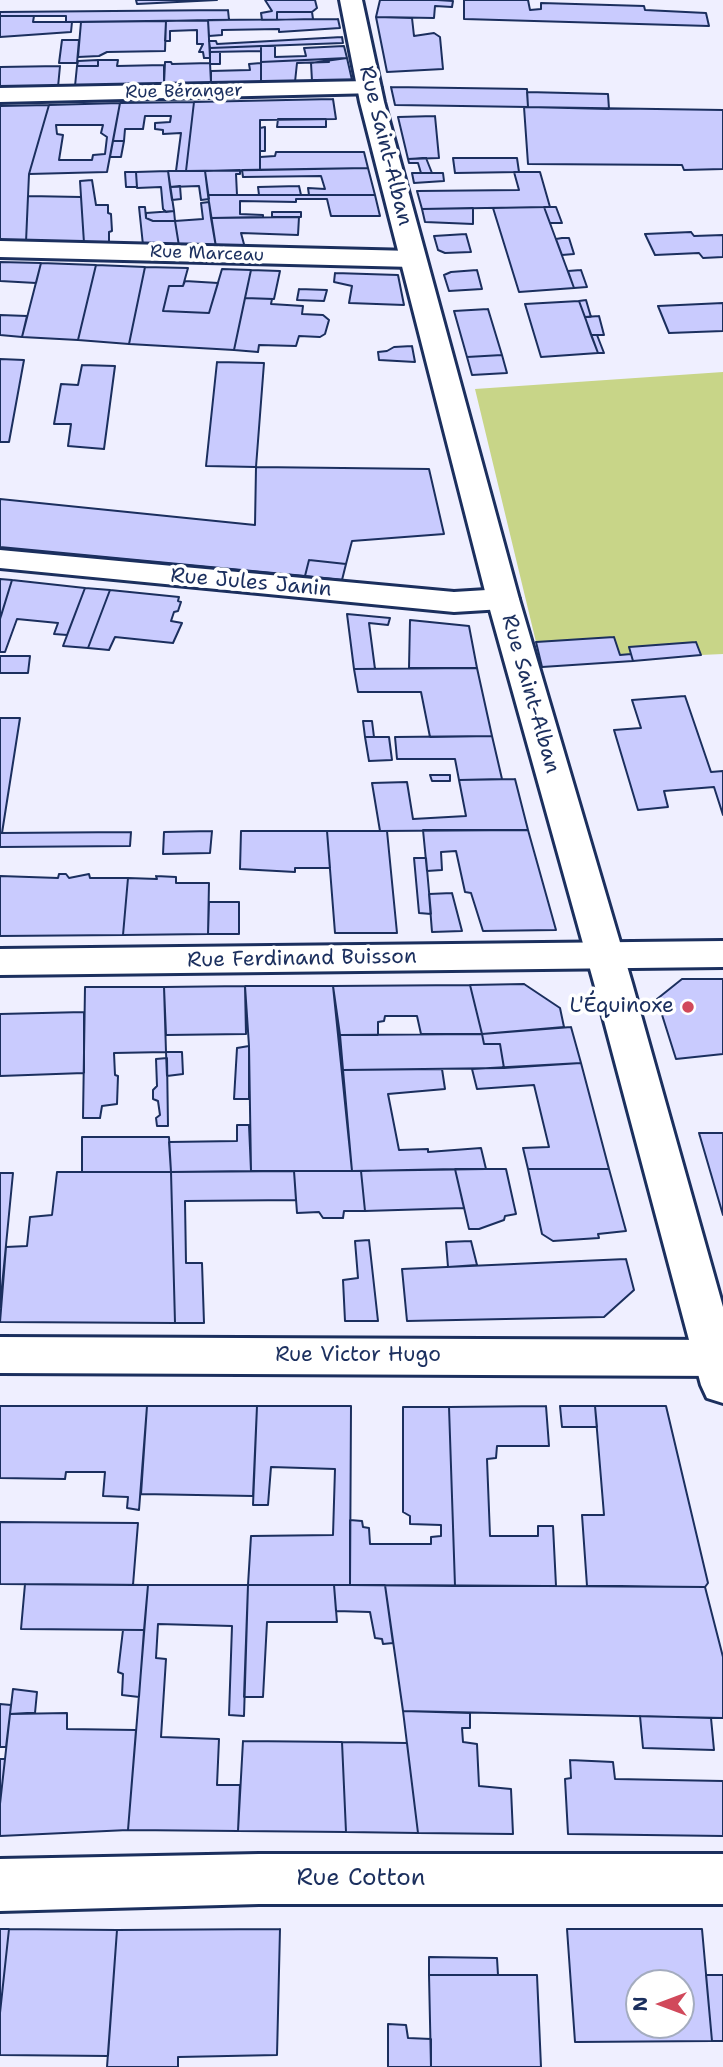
<!DOCTYPE html>
<html>
<head>
<meta charset="utf-8">
<style>
  body { margin:0 }
  #map { position:relative; width:723px; height:2067px; overflow:hidden; background:#efefff; font-family:"Shantell Sans",sans-serif }
  canvas { display:block }
  .north { position:absolute; left:625px; top:1969px; width:70px; height:70px; box-sizing:border-box; background:#fff; border:2px solid #a4acbf; border-radius:50%; rotate:270deg; font-size:19px; font-weight:700; line-height:28px; text-align:center; color:#1b2f5e }
  .north::after { content:''; display:block; margin:auto; width:24px; height:32px; background:#d1495b; clip-path:polygon(50% 0,100% 100%,50% 72%,0 100%) }
</style>
</head>
<body>
<div id="map">
<canvas width="723" height="2067"></canvas>
<div class="north">N</div>
</div>
<script>
const ctx = document.querySelector('canvas').getContext('2d');
ctx.lineJoin = 'round';
function fill(path, color) {
  ctx.fillStyle = color;
  ctx.fill(path, 'evenodd');
}
function toPath(rows) {
  const path = new Path2D();
  for (const r of rows) {
    path.moveTo(r[0], r[1]);
    for (let i = 2; i < r.length; i += 2) path.lineTo(r[i], r[i + 1]);
  }
  return path;
}
function strokePath(path, color, width, dash) {
  ctx.strokeStyle = color;
  ctx.lineWidth = width;
  ctx.lineCap = dash ? 'butt' : 'round';
  ctx.setLineDash(dash || []);
  ctx.stroke(path);
}
function drawText(font, color, halo, rows, align = 'center') {
  ctx.font = font + ' "Shantell Sans",sans-serif';
  ctx.lineWidth = 7;
  ctx.setLineDash([]);
  ctx.textBaseline = 'middle';
  ctx.strokeStyle = halo;
  ctx.fillStyle = color;
  for (const [text, x, y, turn = 0] of rows) {
    ctx.save();
    ctx.translate(x, y);
    ctx.rotate((+turn || 0) * Math.PI / 180);
    ctx.textAlign = isNaN(turn) ? turn : align;
    if (halo) ctx.strokeText(text, 0, 0);
    ctx.fillText(text, 0, 0);
    ctx.restore();
  }
}
fill(toPath([
  [723,372,723,654,701,655,696,642,629,647,631,654,620,655,614,637,536,642,475,389]
]), '#c8d588');
const building = toPath([
  [136,0,217,0,137,4,136,0],
  [265,0,315,0,317,8,312,12,277,12,277,20,262,20,261,13,272,11,265,0],
  [380,0,437,0,453,1,452,7,435,6,434,18,376,17,380,0],
  [464,0,528,0,530,10,541,9,541,3,644,6,645,10,706,13,709,26,464,19,464,0],
  [228,10,229,20,66,22,66,16,0,16,0,12,228,10],
  [277,12,312,12,313,19,277,20,277,12],
  [0,16,34,16,33,22,72,22,71,32,0,37,0,16],
  [376,17,412,18,414,36,434,33,440,37,443,69,387,72,376,17],
  [338,19,340,28,279,32,279,29,222,30,222,35,209,36,208,20,338,19],
  [208,20,210,58,204,58,203,52,199,52,203,44,197,44,197,30,170,31,170,41,165,41,166,21,208,20],
  [166,21,165,51,107,52,99,56,78,57,81,22,166,21],
  [342,37,343,43,210,48,209,41,216,41,217,44,342,37],
  [62,40,79,40,77,63,59,63,62,40],
  [261,46,275,46,275,57,306,56,304,48,344,46,347,58,261,62,261,46],
  [261,46,261,51,210,52,210,48,261,46],
  [210,52,220,52,220,64,210,64,210,52],
  [347,58,352,80,312,81,311,63,347,58],
  [328,59,329,62,297,63,295,82,261,82,261,62,328,59],
  [98,60,98,66,77,66,78,61,98,60],
  [98,60,118,60,117,66,164,65,164,84,75,86,77,66,98,66,98,60],
  [165,62,171,62,172,64,210,63,211,83,164,84,165,62],
  [261,63,261,82,211,83,211,71,250,70,249,64,261,63],
  [60,66,58,87,0,88,0,67,60,66],
  [391,87,527,89,528,107,395,105,391,87],
  [527,92,608,94,609,109,528,107,527,92],
  [333,99,336,119,260,120,260,170,186,171,194,102,333,99],
  [194,102,186,171,176,171,181,133,163,134,163,130,155,129,155,123,170,122,171,116,145,116,143,129,125,129,124,141,113,141,120,103,194,102],
  [120,103,107,172,29,174,49,105,120,103],
  [56,125,103,125,101,133,107,137,105,154,93,155,92,160,59,160,63,135,57,134,56,125],
  [49,105,29,174,26,242,0,241,0,106,49,105],
  [524,107,723,110,723,169,684,170,682,165,528,164,524,107],
  [435,116,439,158,408,159,398,117,435,116],
  [278,119,326,119,326,127,277,127,278,119],
  [265,127,265,151,260,151,260,128,265,127],
  [113,141,124,141,121,157,110,157,113,141],
  [276,152,364,152,368,168,260,170,260,157,275,156,276,152],
  [426,158,432,173,421,173,418,163,409,163,408,159,426,158],
  [453,158,517,158,519,172,455,173,453,158],
  [368,168,375,195,309,195,308,188,325,189,321,176,243,177,242,170,368,168],
  [240,170,240,174,236,174,237,195,208,195,205,171,240,170],
  [168,171,174,211,166,212,163,209,161,187,137,188,136,172,168,171],
  [168,171,205,171,209,199,201,200,199,186,170,187,168,171],
  [125,172,136,172,137,187,126,187,125,172],
  [514,172,540,172,550,207,422,209,417,191,519,190,514,172],
  [412,173,443,173,444,181,414,183,412,173],
  [92,180,96,205,108,205,108,213,111,214,112,231,109,232,109,244,84,243,80,181,92,180],
  [180,186,181,199,172,200,170,187,180,186],
  [299,186,301,195,259,195,258,187,299,186],
  [208,195,375,195,380,216,331,216,327,199,296,199,296,202,240,201,240,214,263,215,263,217,211,218,208,195],
  [28,196,81,197,84,243,26,242,28,196],
  [209,202,216,247,179,246,175,221,203,219,201,203,209,202],
  [139,207,145,207,146,218,153,221,175,221,179,246,143,245,139,207],
  [544,207,556,207,562,223,550,223,544,207],
  [544,207,574,288,519,292,493,208,544,207],
  [473,208,473,224,425,222,422,209,473,208],
  [174,211,175,221,153,221,146,218,146,213,174,211],
  [272,212,301,212,301,217,272,217,272,212],
  [299,217,298,235,241,233,245,248,216,247,211,218,299,217],
  [691,232,694,236,723,235,723,257,703,258,699,253,655,255,645,234,691,232],
  [466,234,471,252,445,253,438,250,434,236,466,234],
  [562,238,569,238,574,254,562,255,556,239,562,238],
  [0,262,41,263,36,283,0,281,0,262],
  [41,263,96,265,78,340,22,337,41,263],
  [96,265,145,267,129,344,78,340,96,265],
  [145,267,188,268,183,286,169,286,163,311,209,313,222,269,251,270,234,350,129,344,145,267],
  [251,270,280,271,274,299,245,298,251,270],
  [477,270,482,289,449,291,444,275,451,272,477,270],
  [581,270,587,287,574,288,568,271,581,270],
  [335,273,398,275,404,305,349,303,352,286,334,282,335,273],
  [185,281,218,283,209,313,163,311,169,286,183,286,185,281],
  [299,289,327,290,324,301,297,300,299,289],
  [245,298,272,299,271,304,303,306,302,314,323,315,329,320,325,334,320,337,299,336,296,346,259,345,258,352,234,350,245,298],
  [586,300,591,317,585,317,579,301,586,300],
  [579,301,598,353,541,357,525,304,579,301],
  [723,303,723,331,669,333,658,306,723,303],
  [488,309,502,355,467,357,454,311,488,309],
  [0,315,27,316,22,337,0,335,0,315],
  [599,316,604,335,591,335,585,317,599,316],
  [591,335,597,335,604,353,598,353,591,335],
  [412,346,415,362,379,360,378,352,387,351,394,347,412,346],
  [502,355,507,373,472,375,467,357,502,355],
  [0,359,24,360,9,442,0,442,0,359],
  [217,362,264,363,256,467,206,466,217,362],
  [82,365,115,366,104,449,68,446,71,424,54,424,61,384,78,385,82,365],
  [256,467,429,469,444,534,352,541,346,564,309,560,305,576,0,547,0,499,255,525,256,467],
  [309,560,346,564,342,580,305,576,309,560],
  [0,579,12,580,1,616,0,616,0,579],
  [12,580,85,588,67,635,54,634,58,623,17,619,5,652,0,652,0,619,12,580],
  [85,588,110,590,88,648,63,646,85,588],
  [110,590,179,597,178,601,181,602,178,611,174,612,171,621,182,623,173,643,115,637,109,650,88,648,110,590],
  [347,614,390,618,388,625,369,623,375,669,354,669,347,614],
  [410,620,469,626,477,668,409,668,410,620],
  [614,637,620,655,631,654,633,661,542,667,536,642,614,637],
  [696,642,701,655,633,661,629,647,696,642],
  [0,656,30,656,28,673,0,673,0,656],
  [477,668,492,736,430,737,421,692,358,692,354,669,477,668],
  [685,696,711,772,723,771,723,815,714,787,664,791,668,807,638,810,614,730,641,728,632,700,685,696],
  [0,718,20,718,2,833,0,833,0,718],
  [363,721,372,721,374,737,365,737,363,721],
  [492,736,502,779,459,780,455,759,397,759,395,737,492,736],
  [365,737,389,737,392,760,369,761,365,737],
  [430,775,450,775,450,781,432,781,430,775],
  [515,779,528,830,380,831,372,783,407,782,413,819,466,816,459,780,515,779],
  [423,830,528,830,556,930,483,931,471,893,465,892,456,851,441,852,442,870,427,871,423,830],
  [212,831,210,853,163,854,164,832,212,831],
  [241,831,327,831,330,868,295,868,295,872,240,869,241,831],
  [327,831,387,831,397,933,335,933,327,831],
  [131,832,130,846,0,847,0,833,131,832],
  [414,858,426,858,431,914,419,913,414,858],
  [59,874,66,874,69,878,89,874,90,878,128,878,123,935,0,936,0,876,58,878,59,874],
  [156,876,176,877,176,883,209,883,208,934,123,935,128,878,157,879,156,876],
  [452,893,462,931,432,932,429,894,452,893],
  [209,902,239,902,239,934,208,934,209,902],
  [682,979,723,979,723,1054,676,1059,657,999,682,979],
  [524,984,560,1008,564,1027,482,1034,470,985,524,984],
  [470,985,482,1034,421,1034,417,1016,385,1016,384,1021,378,1022,378,1035,340,1035,333,986,470,985],
  [245,986,333,986,352,1171,251,1171,249,1046,245,986],
  [245,986,246,1034,166,1035,164,987,245,986],
  [85,987,164,987,166,1052,114,1053,115,1075,118,1076,117,1104,102,1106,100,1118,83,1118,85,987],
  [84,1012,84,1073,0,1076,0,1014,84,1012],
  [571,1027,581,1063,504,1068,500,1044,484,1044,482,1034,571,1027],
  [482,1034,484,1044,500,1044,504,1068,343,1070,340,1035,482,1034],
  [249,1046,249,1099,234,1099,237,1048,249,1046],
  [166,1052,182,1052,183,1074,167,1076,166,1052],
  [167,1058,168,1126,157,1126,156,1118,160,1115,158,1101,153,1099,153,1090,157,1086,156,1059,167,1058],
  [581,1063,609,1169,528,1169,523,1148,549,1147,534,1085,477,1089,472,1069,581,1063],
  [442,1069,445,1089,388,1094,399,1150,428,1149,428,1152,481,1148,486,1169,352,1171,343,1070,442,1069],
  [237,1125,249,1125,251,1171,171,1172,169,1142,237,1141,237,1125],
  [699,1133,723,1133,723,1215,699,1133],
  [82,1137,169,1137,171,1172,82,1172,82,1137],
  [455,1169,464,1208,365,1211,361,1171,455,1169],
  [455,1169,506,1169,516,1214,505,1216,504,1220,479,1229,469,1229,455,1169],
  [528,1169,609,1169,626,1231,598,1234,599,1238,553,1241,542,1234,528,1169],
  [294,1171,361,1171,365,1211,344,1211,343,1218,323,1218,319,1212,297,1213,294,1171],
  [294,1171,296,1200,185,1201,186,1263,202,1263,204,1323,175,1323,171,1172,294,1171],
  [57,1172,171,1172,175,1323,0,1322,6,1247,27,1246,30,1217,52,1215,57,1172],
  [0,1173,13,1173,0,1307,0,1173],
  [369,1240,378,1321,345,1321,343,1280,358,1278,355,1241,369,1240],
  [471,1241,477,1265,448,1267,446,1242,471,1241],
  [626,1259,634,1290,604,1317,407,1321,402,1269,626,1259],
  [0,1406,147,1406,139,1510,127,1508,128,1497,103,1496,105,1472,66,1472,65,1479,0,1478,0,1406],
  [147,1406,257,1406,253,1496,141,1494,147,1406],
  [257,1406,351,1406,350,1585,248,1585,251,1536,333,1535,335,1469,271,1467,268,1505,253,1505,257,1406],
  [546,1406,549,1446,497,1446,496,1458,487,1459,490,1536,538,1536,538,1526,553,1526,556,1586,455,1586,449,1407,546,1406],
  [560,1406,595,1406,597,1427,562,1427,560,1406],
  [595,1406,666,1406,708,1583,705,1587,587,1586,582,1515,604,1515,595,1406],
  [403,1407,449,1407,455,1586,350,1585,350,1520,362,1521,363,1527,369,1528,370,1544,431,1544,431,1537,441,1536,441,1525,410,1524,410,1516,403,1512,403,1407],
  [0,1522,138,1523,133,1585,0,1584,0,1522],
  [25,1584,148,1585,144,1630,21,1629,25,1584],
  [148,1585,248,1585,244,1716,229,1715,232,1626,158,1624,156,1658,166,1659,161,1737,219,1739,217,1785,240,1785,238,1831,128,1830,148,1585],
  [248,1585,334,1585,337,1622,267,1622,263,1697,244,1697,248,1585],
  [334,1585,385,1585,393,1643,383,1644,382,1639,375,1638,370,1612,336,1611,334,1585],
  [385,1585,705,1587,723,1657,723,1718,403,1711,385,1585],
  [123,1630,144,1630,139,1697,122,1695,123,1674,118,1672,123,1630],
  [13,1689,37,1692,35,1713,10,1714,13,1689],
  [0,1704,11,1705,6,1747,0,1747,0,1704],
  [403,1711,470,1713,470,1728,462,1728,463,1742,477,1744,479,1786,511,1789,513,1834,418,1833,403,1711],
  [67,1713,67,1729,136,1730,128,1830,0,1836,0,1804,10,1714,67,1713],
  [640,1716,711,1718,714,1750,643,1748,640,1716],
  [243,1741,342,1742,346,1832,238,1831,243,1741],
  [342,1742,407,1743,418,1833,346,1832,342,1742],
  [0,1759,5,1759,0,1804,0,1759],
  [570,1760,613,1762,615,1779,723,1781,723,1836,568,1834,565,1779,571,1778,570,1760],
  [0,1929,9,1929,0,2013,0,1929],
  [9,1929,117,1930,108,2056,0,2055,0,2013,9,1929],
  [280,1929,277,2055,178,2057,178,2067,107,2067,117,1930,280,1929],
  [567,1929,702,1929,712,2041,575,2042,567,1929],
  [639,1983,681,1983,681,2025,639,2025,639,1983],
  [429,1957,497,1958,498,1975,429,1975,429,1957],
  [429,1975,537,1975,541,2067,431,2067,429,1975],
  [706,1975,723,1975,723,2041,712,2041,706,1975],
  [388,2024,406,2025,408,2038,431,2039,431,2067,388,2067,388,2024]
]);
fill(building, '#c9cbfe');
strokePath(building, '#1b2f5e', 2);
const street = toPath([
  [369,81,377,83,381,88,377,93,0,102,0,88,369,81],
  [0,241,413,251,422,253,426,259,422,265,413,267,0,257,0,241],
  [0,550,454,592,503,589,514,592,519,599,514,606,503,609,454,612,0,568,0,550],
  [723,941,723,967,0,975,0,949,723,941],
  [0,1337,723,1340,723,1376,0,1373,0,1337],
  [259,1854,723,1854,723,1904,259,1904,0,1911,0,1859,259,1854]
]);
const secondary = toPath([
  [340,0,362,0,384,102,519,599,632,983,723,1307,723,1403,707,1398,701,1385,594,983,487,599,360,102,340,0]
]);
strokePath(street, '#1b2f5e', 6);
strokePath(secondary, '#1b2f5e', 6);
fill(street, '#fff');
fill(secondary, '#fff');
for (const [x, y, r, color] of [
  [688,1007,7,"#d1495b"]
]) {
  const dot = new Path2D();
  dot.arc(x, y, r, 0, 2 * Math.PI);
  ctx.fillStyle = color;
  ctx.fill(dot);
  strokePath(dot, '#fff', 2.5);
}
drawText('18px', '#1b2f5e', '#fff', [
  ["Rue Béranger",184,92,-1],
  ["Rue Marceau",207,254,2]
]);
drawText('21px', '#1b2f5e', '#fff', [
  ["Rue Saint-Alban",385,146,76],
  ["Rue Jules Janin",251,583,5],
  ["Rue Saint-Alban",530,694,74],
  ["Rue Ferdinand Buisson",302,959,-1],
  ["Rue Victor Hugo",358,1356]
]);
drawText('21px', '#1b2f5e', '#fff', [
  ["L'Équinoxe",674,1007]
], 'right');
drawText('24px', '#1b2f5e', '#fff', [
  ["Rue Cotton",361,1879]
]);
</script>
</body>
</html>
